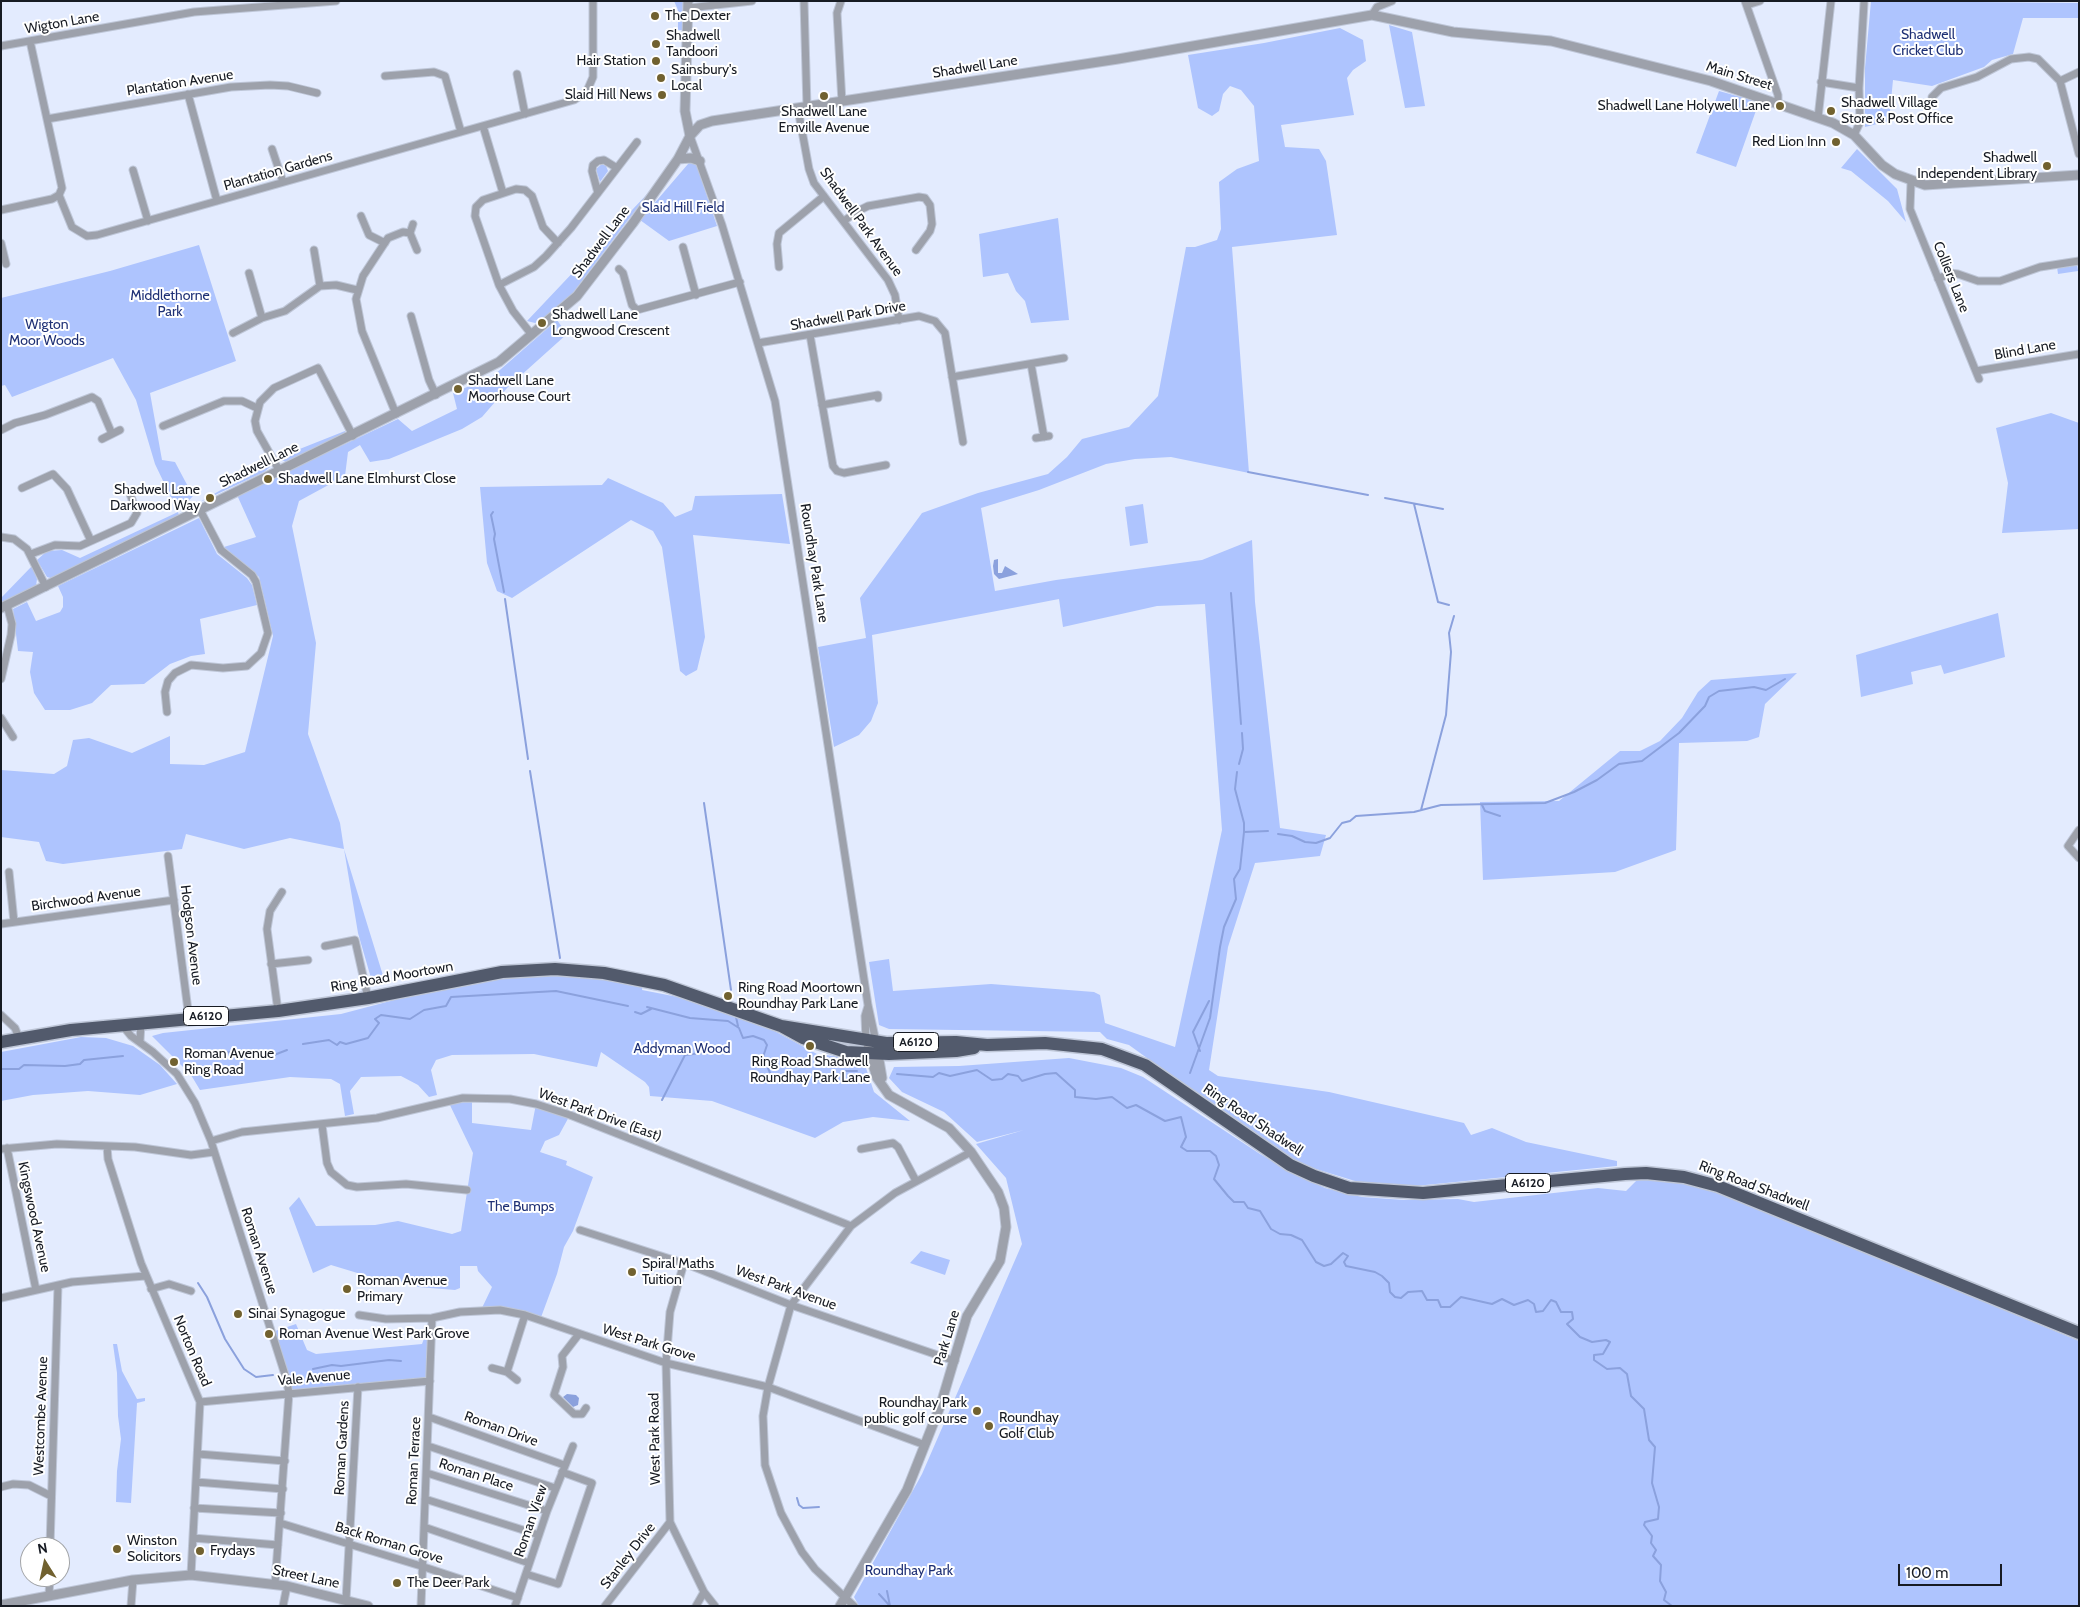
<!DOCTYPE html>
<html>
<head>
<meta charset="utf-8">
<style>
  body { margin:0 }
  #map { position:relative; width:2080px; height:1607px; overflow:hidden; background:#e3ebfe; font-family:Cabin,sans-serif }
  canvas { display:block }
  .frame { position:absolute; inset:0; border:2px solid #171b23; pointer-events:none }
  .north { position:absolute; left:20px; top:1537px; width:50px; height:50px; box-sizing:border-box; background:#fff; border:1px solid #a2a4a7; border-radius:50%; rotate:350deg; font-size:14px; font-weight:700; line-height:20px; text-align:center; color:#171b23 }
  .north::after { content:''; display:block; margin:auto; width:18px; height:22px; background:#71612f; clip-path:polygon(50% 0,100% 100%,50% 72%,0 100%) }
  .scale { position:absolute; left:1898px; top:1564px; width:104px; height:22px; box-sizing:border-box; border:2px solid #171b23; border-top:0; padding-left:6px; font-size:15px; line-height:18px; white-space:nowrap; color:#171b23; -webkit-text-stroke:4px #fff; paint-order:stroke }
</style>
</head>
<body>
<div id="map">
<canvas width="2080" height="1607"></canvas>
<div class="frame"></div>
<div class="north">N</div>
<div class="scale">100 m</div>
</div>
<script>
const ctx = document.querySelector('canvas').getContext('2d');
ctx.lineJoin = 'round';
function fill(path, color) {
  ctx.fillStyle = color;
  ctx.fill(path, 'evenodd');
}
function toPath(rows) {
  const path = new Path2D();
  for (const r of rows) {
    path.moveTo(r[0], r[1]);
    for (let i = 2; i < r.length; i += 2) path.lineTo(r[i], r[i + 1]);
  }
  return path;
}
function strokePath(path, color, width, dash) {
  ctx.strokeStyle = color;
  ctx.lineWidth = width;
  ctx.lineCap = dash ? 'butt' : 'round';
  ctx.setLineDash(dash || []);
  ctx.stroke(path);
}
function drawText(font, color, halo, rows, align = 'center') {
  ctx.font = font + ' Cabin,sans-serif';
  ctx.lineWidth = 4;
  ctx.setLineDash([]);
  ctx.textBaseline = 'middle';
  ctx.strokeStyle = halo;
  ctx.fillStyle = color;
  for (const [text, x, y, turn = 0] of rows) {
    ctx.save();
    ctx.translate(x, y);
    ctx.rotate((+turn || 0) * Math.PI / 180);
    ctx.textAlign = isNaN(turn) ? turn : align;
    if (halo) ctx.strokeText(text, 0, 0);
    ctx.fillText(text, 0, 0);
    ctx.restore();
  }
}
fill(toPath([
  [674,1,683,1,682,30,678,30,678,10],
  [1871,1,2079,3,2079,18,2023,18,2013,54,1992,60,1984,67,1932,86,1893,80,1889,121,1865,127,1865,68],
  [1389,25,1412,32,1425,106,1405,108],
  [1340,28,1363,40,1366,61,1353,70,1347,78,1354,115,1281,125,1285,147,1319,149,1326,161,1337,235,1232,247,1249,473,1171,457,1135,459,1106,464,1039,490,981,508,995,591,1056,580,1202,560,1252,540,1255,602,1280,828,1326,835,1320,856,1255,863,1228,947,1209,1070,1218,1076,1329,1092,1464,1123,1471,1135,1492,1128,1526,1142,1617,1161,1617,1166,1405,1187,1355,1181,1303,1165,1255,1136,1129,1045,1107,1039,1100,1032,889,1029,879,1025,869,962,889,959,893,991,991,984,1094,992,1100,995,1105,1023,1175,1047,1222,830,1205,604,1157,606,1063,627,1059,599,872,635,878,703,871,721,859,735,834,747,818,647,866,638,860,598,922,513,978,493,1048,474,1067,457,1082,439,1129,427,1158,396,1186,247,1195,247,1217,240,1221,229,1219,182,1237,169,1259,161,1254,106,1241,90,1230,86,1223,94,1219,111,1212,116,1198,108,1188,55,1264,43],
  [1719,91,1759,102,1736,167,1696,153],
  [1857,149,1897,189,1906,222,1888,201,1851,171,1841,168],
  [694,157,717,226,669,241,640,220],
  [602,164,606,166,608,171,600,182,596,169],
  [650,191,569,298,542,320,535,323,527,321],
  [1058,218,1069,320,1031,323,1025,301,1016,291,1008,273,983,277,979,234],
  [199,245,236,361,150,393,162,460,175,462,193,496,178,512,179,515,54,579,47,577,37,560,47,551,62,550,80,558,178,512,155,464,136,400,113,358,12,397,5,385,1,386,1,298,110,271],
  [2077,264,2078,271,2058,274,2057,267],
  [557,320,567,334,508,387,482,417,462,429,389,459,370,462,360,445,348,452,345,476,299,501,292,526,316,643,308,734,340,823,344,849,385,982,373,985,358,933,344,849,290,838,244,849,186,834,182,849,63,864,46,861,39,842,1,837,1,770,54,774,67,766,73,740,89,738,132,753,170,736,170,764,204,765,245,752,273,636,259,577,224,547,256,537,237,495,398,419,412,431,457,409,453,393,493,376],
  [2051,413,2079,423,2079,529,2002,533,2008,483,1996,428],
  [345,431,345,433,286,462,277,458],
  [270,462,270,467,264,472,198,503],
  [608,478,663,503,675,517,692,510,695,496,782,494,790,544,693,535,705,637,697,670,686,676,680,671,662,547,653,531,631,520,512,598,497,591,487,563,480,487,602,485],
  [1143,504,1148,543,1130,546,1125,507],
  [199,518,217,554,247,578,252,585,257,605,200,619,205,654,191,656,170,664,144,684,111,685,92,703,70,710,45,710,34,693,30,672,33,652,18,651,13,609,27,602,36,621,60,612,63,607,63,597,58,586],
  [32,566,37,579,36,586,1,604,1,598],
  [1998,613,2005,657,1944,674,1941,665,1911,672,1913,684,1861,697,1856,655],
  [1797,673,1765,704,1759,737,1747,741,1679,743,1676,850,1615,872,1483,880,1480,802,1559,801,1620,751,1640,751,1660,741,1682,718,1698,692,1711,680],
  [530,974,590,976,643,984,642,990,683,998,754,1020,817,1054,851,1058,866,1068,874,1092,910,1121,873,1117,843,1122,815,1138,712,1101,650,1096,649,1087,645,1082,601,1052,597,1067,534,1054,452,1055,436,1060,431,1070,437,1095,429,1097,418,1085,401,1076,361,1077,350,1091,354,1114,345,1116,340,1084,331,1079,290,1077,200,1090,191,1075,152,1036,163,1033,341,1014,398,999,487,980],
  [81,1037,106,1038,133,1046,160,1065,177,1084,140,1095,88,1091,33,1095,1,1101,1,1052],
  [1069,1058,1121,1068,1143,1077,1260,1154,1292,1172,1325,1188,1362,1197,1404,1200,1458,1199,1474,1202,1598,1188,1626,1191,1638,1179,1668,1179,1699,1186,1770,1213,2079,1341,2079,1606,859,1606,854,1597,922,1474,1022,1244,1006,1178,976,1144,1024,1130,977,1142,944,1112,902,1092,889,1078,894,1067,959,1066],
  [472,1098,472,1123,531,1130,536,1104,570,1115,559,1135,545,1141,540,1152,567,1161,566,1165,593,1177,573,1231,564,1247,557,1274,540,1320,525,1315,481,1310,492,1287,478,1271,477,1266,460,1266,460,1288,455,1290,418,1287,412,1283,374,1278,331,1265,313,1273,289,1208,299,1197,316,1226,375,1225,398,1221,452,1234,461,1231,473,1153,448,1101],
  [921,1251,950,1260,945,1275,910,1263],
  [270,1315,275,1331,296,1324,307,1350,316,1354,422,1344,426,1333,433,1331,430,1381,289,1393],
  [113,1344,117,1344,122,1371,137,1399,145,1398,145,1401,137,1403,131,1503,116,1502,117,1471,121,1439,118,1416,117,1373]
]), '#aec4fe');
fill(toPath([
  [998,559,998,573,1002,573,1005,566,1018,574,999,579,994,574,993,566,994,560],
  [567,1394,576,1395,579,1398,578,1405,573,1407,563,1397]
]), '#8ba1dd');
strokePath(toPath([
  [1248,472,1368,495],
  [1385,498,1443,509],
  [1414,504,1438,602,1449,605],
  [493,512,491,515,495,534,494,539,504,592],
  [1231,593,1241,724],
  [505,599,528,759],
  [1239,764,1243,749,1242,733],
  [530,771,560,958],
  [704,803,731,990],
  [1482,805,1485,811,1500,816],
  [1421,810,1446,715,1451,652,1449,633,1454,616],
  [1244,832,1268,831],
  [1278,834,1292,836,1305,842,1316,843,1330,838,1342,823,1350,821,1356,816,1414,812,1441,805,1545,803,1574,792,1597,780,1619,764,1642,761,1679,733,1705,706,1709,697,1719,691,1754,687,1766,690,1785,679],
  [647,1007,690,1018,728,1021,739,1028,743,1038,753,1036,764,1040,767,1045,763,1057,771,1075,788,1078,793,1075,810,1077,815,1074,832,1082,838,1075,845,1071,857,1071],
  [635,1012,641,1014,651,1009],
  [736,1017,738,1026],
  [303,1044,329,1040,337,1045,340,1042,346,1044,368,1038,379,1023,375,1019,381,1015,410,1019,424,1010,446,1006,451,997,556,991,628,1006],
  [1200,1051,1193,1032,1209,1001],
  [184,1054,261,1051,274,1055,287,1050],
  [1,1069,19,1069,24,1065,65,1066,80,1064,84,1060,123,1056],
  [1190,1073,1210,1018,1220,947,1224,927,1236,899,1234,879,1240,869,1244,832,1244,823,1235,789,1237,772],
  [897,1074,933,1077,939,1073,950,1076,977,1070,992,1080,1002,1079,1008,1074,1018,1076,1022,1081,1045,1074,1056,1073,1075,1090,1075,1097,1096,1099,1112,1097,1127,1108,1136,1105,1165,1121,1181,1117,1186,1137,1181,1147,1187,1151,1210,1151,1216,1156,1219,1165,1214,1179,1228,1196,1234,1202,1244,1202,1248,1208,1260,1211,1271,1229,1280,1234,1291,1235,1302,1240,1316,1262,1324,1266,1331,1264,1343,1253,1348,1256,1344,1262,1346,1266,1375,1272,1382,1276,1389,1283,1390,1292,1395,1297,1401,1298,1408,1292,1422,1291,1427,1300,1438,1300,1441,1307,1450,1307,1461,1297,1492,1304,1502,1299,1514,1305,1528,1300,1534,1304,1536,1312,1543,1311,1551,1300,1556,1302,1561,1312,1572,1312,1573,1319,1567,1324,1580,1337,1592,1342,1606,1340,1610,1342,1603,1354,1594,1355,1594,1360,1607,1369,1620,1368,1627,1374,1631,1396,1644,1409,1649,1440,1655,1447,1652,1483,1659,1507,1658,1519,1645,1522,1644,1525,1652,1536,1651,1543,1656,1550,1653,1556,1661,1565,1660,1581,1666,1592,1664,1600,1672,1606],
  [662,1100,685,1055,702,1053],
  [198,1283,207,1297,225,1339,244,1369,256,1377,273,1375],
  [313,1369,332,1365,341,1366,389,1360,401,1361],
  [797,1498,799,1505,803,1508,819,1507],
  [887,1591,890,1606],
  [879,1594,890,1606]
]), '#8ba1dd', 2);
const minor = toPath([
  [804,1,807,108],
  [841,1,837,13,842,102],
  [1745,1,1778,95,1778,103],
  [1747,5,1760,1],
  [688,8,752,1],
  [1372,15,1377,7,1392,1],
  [30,41,62,188,59,195],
  [1,46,194,12,336,1],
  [517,74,525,114],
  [385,76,434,72,445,76,461,132],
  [2060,81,2079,72],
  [1821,82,1859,88],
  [188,94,217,201],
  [1932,97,1941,88,1977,77,2011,59,2029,57,2038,59,2060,81,2079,154],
  [798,109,809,169,814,183,888,280,895,295,899,320],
  [1818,118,1831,1],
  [47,119,231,87,270,85,288,86,317,93],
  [483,126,503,193],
  [1854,135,1860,122,1859,88,1864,3],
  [690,136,722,225,775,401,868,1005,876,1042],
  [272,149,283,182],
  [133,170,148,221],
  [1911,182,1910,209,1979,379],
  [598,193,592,171,593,165,598,161,604,160,617,168],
  [59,195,72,227,87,236,97,235,574,100,587,91,593,77,593,1],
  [1,210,52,199,59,195],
  [361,216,369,235,385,243],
  [844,221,856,212,868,206,919,197,925,198,930,205,932,224,930,231,916,250],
  [410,233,413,224],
  [1,243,6,264],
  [683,247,696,295],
  [314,250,320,286],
  [779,267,777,244,779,233,824,196],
  [619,269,623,273,632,305,637,310,740,282],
  [249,273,262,318],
  [1938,279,1950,273,1958,274,1978,281,2000,281,2040,267,2079,261],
  [499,285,534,267,546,256,571,228,637,142],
  [411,316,429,380,436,395],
  [233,333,262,318,285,311,320,286,336,285,357,290],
  [532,335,513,311,499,285,475,216,476,207,483,200,516,189,525,190,532,196,543,227,558,243],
  [810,335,833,466,837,471,844,473,886,465],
  [758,343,919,316,935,321,945,333,963,442],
  [1031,364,1044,437],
  [1976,371,2079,354],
  [952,377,1064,358],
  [822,405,878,395,878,398],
  [396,414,362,331,356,299,363,276,388,238,403,232,410,233,417,250],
  [163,426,224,401,242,401,257,408],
  [1,430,15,423,45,415,92,397,98,401,112,434],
  [1036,438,1049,436],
  [102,439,120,430],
  [279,470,257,431,255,421,260,402,274,388,318,368,353,436],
  [22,488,53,474,67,489,91,541],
  [1,537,14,539,27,549,46,587],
  [31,554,55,545,80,546,131,523,137,513,130,494],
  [1,679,11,635,12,624,7,605],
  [167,712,165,692,168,681,175,673,191,665,223,668,247,666,261,653,268,633,256,582,252,575,221,550,200,510],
  [1,718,13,737],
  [2079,830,2068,846,2079,858],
  [168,856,189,1018],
  [9,872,14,922],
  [1,924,174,900],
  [325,946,355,940,368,998],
  [271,964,308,960],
  [278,1011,267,929,270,911,282,892],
  [1,1015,15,1028,19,1038],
  [122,1025,131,1036,153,1052,177,1074,195,1103,211,1141,286,1378,289,1393,275,1584],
  [140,1041,141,1023],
  [866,1041,865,1016,868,1006],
  [322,1125,327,1163,331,1172,347,1185,357,1187,406,1184,467,1190],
  [211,1141,242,1132,377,1118,463,1098,510,1099,536,1104,570,1115,851,1226],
  [107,1146,108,1159,141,1263,200,1402,191,1575],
  [7,1148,36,1290],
  [1,1149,57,1144,135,1147,191,1155,214,1152],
  [861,1149,893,1143,898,1147,916,1181],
  [580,1230,689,1265,791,1305,955,1361],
  [684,1263,670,1312,666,1363,670,1522,704,1592,715,1606],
  [151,1289,169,1284,191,1291],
  [1,1298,72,1282,145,1276],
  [359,1315,386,1319,432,1318,460,1312,500,1310,525,1315,666,1363,768,1387,925,1445],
  [579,1334,562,1356,563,1367,554,1395,574,1414,582,1414,586,1408],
  [492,1368,507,1372],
  [517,1380,507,1372,525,1315],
  [200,1402,430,1381],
  [429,1417,564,1465],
  [428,1446,555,1488],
  [198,1454,285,1461],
  [427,1473,547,1511],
  [196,1482,283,1489],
  [1,1487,13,1484,29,1485,51,1496],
  [425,1499,539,1535],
  [194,1508,281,1513],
  [280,1523,421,1566,518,1598],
  [424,1527,529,1563],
  [193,1538,278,1545],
  [50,1547,58,1285],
  [526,1574,558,1584,592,1483,562,1472],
  [49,1595,50,1577],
  [346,1600,358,1387],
  [131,1606,133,1580],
  [283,1606,287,1586],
  [421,1606,432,1318],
  [515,1606,547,1511,573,1446],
  [605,1606,670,1522],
  [696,1606,704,1592],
  [854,1606,815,1569,802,1552,781,1513,765,1465,763,1416,768,1387,791,1305,851,1226,895,1193,971,1152]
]);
const tertiary = toPath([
  [688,1,685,111,690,136],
  [678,159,691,158,700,161],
  [1,608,499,362,577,296,633,223,678,159,690,136,700,125,712,121,1118,59,1372,15,1453,32,1551,41,1711,81,1833,123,1854,135,1882,165,1895,174,1925,185,2079,175],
  [877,1048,882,1078],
  [1,1605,133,1580,191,1575,287,1586,368,1606],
  [840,1606,907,1490,941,1404,967,1316,1000,1261,1006,1227,1004,1208,998,1192,971,1152,949,1128,889,1095,877,1078,868,1048]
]);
const trunk = toPath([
  [781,1026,886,1043,956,1042,987,1045,1045,1043,1102,1049,1145,1065,1290,1165,1314,1176,1349,1188,1423,1193,1625,1174,1646,1173,1684,1177,1718,1186,2079,1333],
  [1,1042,71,1030,278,1011,368,998,502,972,555,969,604,973,664,985,781,1026,803,1038,846,1052,889,1054,956,1051,974,1048]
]);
strokePath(minor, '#bec6d7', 9);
strokePath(tertiary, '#bec6d7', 11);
strokePath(trunk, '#bec6d7', 15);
strokePath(minor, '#9da1ab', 7);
strokePath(tertiary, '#9da1ab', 9);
strokePath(trunk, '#525a6c', 12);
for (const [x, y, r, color] of [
  [655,16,5,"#71612f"],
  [656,44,5,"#71612f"],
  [656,61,5,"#71612f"],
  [661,78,5,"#71612f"],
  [662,95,5,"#71612f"],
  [824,96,5,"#71612f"],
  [1780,106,5,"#71612f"],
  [1831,111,5,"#71612f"],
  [1836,142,5,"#71612f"],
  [2047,166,5,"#71612f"],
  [542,323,5,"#71612f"],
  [458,389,5,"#71612f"],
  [268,479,5,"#71612f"],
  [210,498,5,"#71612f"],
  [728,996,5,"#71612f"],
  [810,1046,5,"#71612f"],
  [174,1062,5,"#71612f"],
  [632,1272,5,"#71612f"],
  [347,1289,5,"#71612f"],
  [238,1314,5,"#71612f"],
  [269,1334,5,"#71612f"],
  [977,1411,5,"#71612f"],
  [989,1426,5,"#71612f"],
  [117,1549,5,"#71612f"],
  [200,1551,5,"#71612f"],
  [397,1583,5,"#71612f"]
]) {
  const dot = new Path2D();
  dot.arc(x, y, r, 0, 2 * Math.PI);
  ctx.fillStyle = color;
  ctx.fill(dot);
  strokePath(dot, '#fff', 2);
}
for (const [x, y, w] of [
  [206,1016,45],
  [916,1042,45],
  [1528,1183,45]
]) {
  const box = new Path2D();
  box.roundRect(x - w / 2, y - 9.5, w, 19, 4);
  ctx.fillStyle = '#fff';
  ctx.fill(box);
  strokePath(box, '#171b23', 1);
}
drawText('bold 12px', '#171b23', null, [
  ["A6120",206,1016],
  ["A6120",916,1042],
  ["A6120",1528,1183]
]);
drawText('14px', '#171b23', '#fff', [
  ["The Dexter",665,16],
  ["Shadwell",666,36],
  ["Tandoori",666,52],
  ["Hair Station",646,61,"right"],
  ["Sainsbury's",671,70],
  ["Local",671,86],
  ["Slaid Hill News",652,95,"right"],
  ["Shadwell Village",1841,103],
  ["Store & Post Office",1841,119],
  ["Shadwell Lane Holywell Lane",1770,106,"right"],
  ["Shadwell Lane",824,112,"center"],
  ["Emville Avenue",824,128,"center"],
  ["Red Lion Inn",1826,142,"right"],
  ["Shadwell",2037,158,"right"],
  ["Independent Library",2037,174,"right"],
  ["Shadwell Lane",552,315],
  ["Longwood Crescent",552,331],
  ["Shadwell Lane",468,381],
  ["Moorhouse Court",468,397],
  ["Shadwell Lane Elmhurst Close",278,479],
  ["Shadwell Lane",200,490,"right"],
  ["Darkwood Way",200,506,"right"],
  ["Ring Road Moortown",738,988],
  ["Roundhay Park Lane",738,1004],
  ["Roman Avenue",184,1054],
  ["Ring Road",184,1070],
  ["Ring Road Shadwell",810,1062,"center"],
  ["Roundhay Park Lane",810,1078,"center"],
  ["Spiral Maths",642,1264],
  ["Tuition",642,1280],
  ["Roman Avenue",357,1281],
  ["Primary",357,1297],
  ["Sinai Synagogue",248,1314],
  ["Roman Avenue West Park Grove",279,1334],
  ["Roundhay Park",967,1403,"right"],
  ["public golf course",967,1419,"right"],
  ["Roundhay",999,1418],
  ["Golf Club",999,1434],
  ["Winston",127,1541],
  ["Solicitors",127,1557],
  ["Frydays",210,1551],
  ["The Deer Park",407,1583]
], 'left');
drawText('14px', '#171b23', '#fff', [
  ["Wigton Lane",62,23,-10],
  ["Shadwell Lane",975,67,-9],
  ["Main Street",1739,76,17],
  ["Plantation Avenue",180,83,-9],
  ["Plantation Gardens",278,171,-16],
  ["Shadwell Park Avenue",861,222,54],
  ["Shadwell Lane",601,242,-53],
  ["Colliers Lane",1951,277,68],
  ["Shadwell Park Drive",848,316,-10],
  ["Blind Lane",2025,350,-10],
  ["Shadwell Lane",259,465,-26],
  ["Roundhay Park Lane",814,563,81],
  ["Birchwood Avenue",86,899,-8],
  ["Hodgson Avenue",191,935,83],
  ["Ring Road Moortown",392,977,-10],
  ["West Park Drive (East)",600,1115,20],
  ["Ring Road Shadwell",1253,1120,34],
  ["Ring Road Shadwell",1754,1186,21],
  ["Kingswood Avenue",34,1217,78],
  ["Roman Avenue",259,1251,72],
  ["West Park Avenue",786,1288,20],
  ["Park Lane",947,1338,-73],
  ["West Park Grove",649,1343,17],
  ["Norton Road",192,1351,67],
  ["Vale Avenue",314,1378,-5],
  ["Westcombe Avenue",41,1416,-88],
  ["Roman Drive",501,1429,20],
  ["West Park Road",655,1439,-91],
  ["Roman Gardens",342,1448,-87],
  ["Roman Terrace",414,1461,-87],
  ["Roman Place",476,1475,18],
  ["Roman View",531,1521,-71],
  ["Back Roman Grove",389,1543,17],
  ["Stanley Drive",628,1556,-52],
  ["Street Lane",306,1577,12]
]);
drawText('14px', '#1e3075', '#fff', [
  ["Shadwell",1928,35],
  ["Cricket Club",1928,51],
  ["Slaid Hill Field",683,208],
  ["Middlethorne",170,296],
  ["Park",170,312],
  ["Wigton",47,325],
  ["Moor Woods",47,341],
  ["Addyman Wood",682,1049],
  ["The Bumps",521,1207],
  ["Roundhay Park",909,1571]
]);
</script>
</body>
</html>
